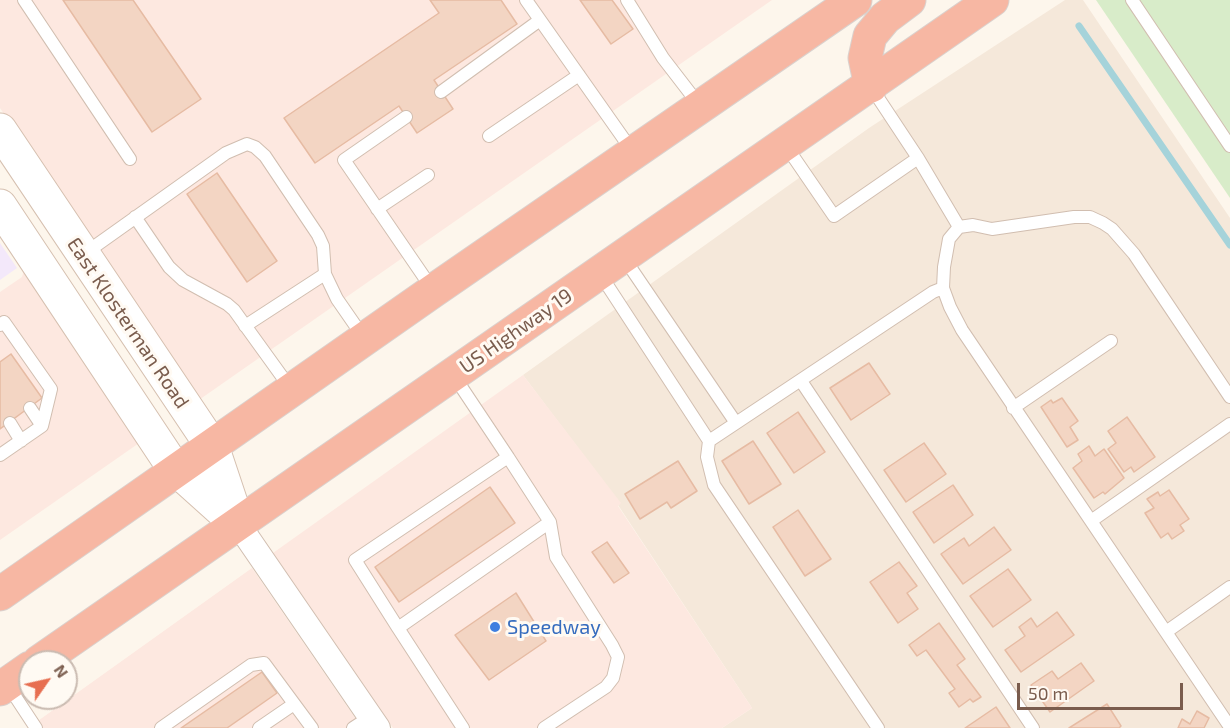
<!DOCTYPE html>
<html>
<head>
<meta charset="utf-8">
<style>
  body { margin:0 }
  #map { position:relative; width:1230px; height:728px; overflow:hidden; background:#fdf6ec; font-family:"Exo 2",sans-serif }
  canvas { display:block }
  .north { position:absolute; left:18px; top:650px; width:60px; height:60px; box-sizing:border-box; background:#fffaf3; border:2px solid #cabbb1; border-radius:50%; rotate:56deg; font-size:16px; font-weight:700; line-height:24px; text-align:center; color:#7a5c4d }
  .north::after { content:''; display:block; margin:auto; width:21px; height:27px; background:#e76f51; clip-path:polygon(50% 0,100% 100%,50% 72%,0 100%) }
  .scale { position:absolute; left:1017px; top:683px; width:166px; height:27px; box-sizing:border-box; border:3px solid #7a5c4d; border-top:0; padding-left:8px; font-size:18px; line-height:21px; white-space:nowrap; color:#7a5c4d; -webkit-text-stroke:4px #fffaf3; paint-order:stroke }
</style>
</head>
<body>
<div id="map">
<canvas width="1230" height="728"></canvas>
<div class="north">N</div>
<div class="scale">50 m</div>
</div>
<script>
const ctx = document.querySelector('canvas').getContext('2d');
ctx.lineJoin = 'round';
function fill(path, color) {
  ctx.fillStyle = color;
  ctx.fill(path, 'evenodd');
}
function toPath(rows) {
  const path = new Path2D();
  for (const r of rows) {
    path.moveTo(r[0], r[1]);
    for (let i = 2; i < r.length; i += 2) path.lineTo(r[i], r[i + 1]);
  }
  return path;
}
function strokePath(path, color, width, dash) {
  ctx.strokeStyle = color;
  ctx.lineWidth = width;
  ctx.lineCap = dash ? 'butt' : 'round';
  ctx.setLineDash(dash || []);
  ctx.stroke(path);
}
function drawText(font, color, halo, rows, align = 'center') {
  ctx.font = font + ' "Exo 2",sans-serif';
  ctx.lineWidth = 6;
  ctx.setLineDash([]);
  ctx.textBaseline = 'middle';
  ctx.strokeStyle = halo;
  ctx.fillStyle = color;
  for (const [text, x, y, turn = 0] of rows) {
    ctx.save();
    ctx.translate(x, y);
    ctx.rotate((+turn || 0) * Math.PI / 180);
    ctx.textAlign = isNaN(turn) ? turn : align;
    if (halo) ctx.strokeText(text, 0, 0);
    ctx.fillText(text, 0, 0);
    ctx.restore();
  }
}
fill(toPath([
  [1065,0,1083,0,1230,218,1230,728,722,728,752,708,618,505,620,504,523,375,869,128]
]), '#f5e8da');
fill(toPath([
  [0,0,772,0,196,402,0,108],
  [25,267,142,441,0,540,0,292,22,277],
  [523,375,621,503,618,506,752,708,722,728,393,728,273,553],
  [252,568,362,728,28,728]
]), '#fde8e0');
fill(toPath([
  [0,243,17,268,0,280]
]), '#f3e8fa');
fill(toPath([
  [1096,0,1230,0,1230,198]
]), '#d8ecc9');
strokePath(toPath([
  [1079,26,1230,245]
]), '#a5d3da', 7);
const building = toPath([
  [63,0,133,0,201,99,152,132,63,0],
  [430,0,501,0,517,24,434,80,453,109,417,133,399,106,315,163,284,118,439,13,430,0],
  [580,0,612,0,633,29,611,44,580,0],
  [217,173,277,261,247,282,187,194,217,173],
  [11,354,42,398,0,429,0,362,11,354],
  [869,363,890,394,851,420,830,388,869,363],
  [1062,398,1078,421,1070,427,1078,440,1067,447,1041,407,1051,400,1053,403,1062,398],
  [798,412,825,452,794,473,767,433,798,412],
  [1127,417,1155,457,1134,472,1131,467,1124,472,1108,449,1116,443,1108,431,1127,417],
  [753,441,781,484,749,504,722,461,753,441],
  [924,443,946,474,906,502,884,470,924,443],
  [1089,446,1095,456,1104,449,1124,478,1105,494,1103,492,1094,498,1073,468,1082,461,1078,454,1089,446],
  [678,461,697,491,671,508,667,502,640,519,625,494,678,461],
  [953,485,973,515,934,543,913,512,953,485],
  [490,487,515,523,399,602,375,567,490,487],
  [1169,490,1189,519,1180,525,1184,531,1172,539,1168,533,1161,538,1145,513,1154,508,1147,499,1158,492,1160,496,1169,490],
  [798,510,831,559,805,576,773,527,798,510],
  [994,527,1011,550,963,584,941,554,964,538,969,546,994,527],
  [607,542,629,573,614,583,592,552,607,542],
  [899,562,917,586,907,593,918,609,898,623,870,582,899,562],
  [1008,569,1031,600,993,627,970,596,1008,569],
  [516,593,546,641,489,680,455,635,516,593],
  [1057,612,1074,635,1021,672,1005,650,1025,636,1019,627,1031,618,1037,627,1057,612],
  [939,623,965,659,957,665,981,697,973,702,970,699,959,707,949,693,955,689,926,650,917,656,909,645,939,623],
  [1081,663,1094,681,1050,712,1031,685,1052,671,1058,679,1081,663],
  [262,672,277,693,227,728,181,728,262,672],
  [1107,704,1121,726,1119,728,1069,728,1107,704],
  [996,707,1010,728,965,728,996,707],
  [1197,711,1209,718,1204,728,1178,728,1182,719,1190,724,1197,711]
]);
fill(building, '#f3d5c3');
strokePath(building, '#e6bba3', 1.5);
const lane = toPath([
  [24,0,130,159],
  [526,0,633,152],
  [627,0,663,58,700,106],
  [1132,0,1230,146],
  [871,87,918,158,959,227,949,239,944,267,943,288,950,307,962,330,1230,727],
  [441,92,540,20],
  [406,117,344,160,433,290],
  [489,136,579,75],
  [786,146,834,216,918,158],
  [377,209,428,175],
  [135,217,169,267,183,280,227,304,234,310,291,389],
  [959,227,973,225,992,229,1074,217,1090,217,1103,223,1112,229,1134,254,1230,397],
  [84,254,226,153,247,144,255,147,265,156,318,235,323,246,325,274,337,299,364,338],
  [624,258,736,423],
  [600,274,709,441],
  [0,325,4,322,51,389,42,426,0,455],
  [245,326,325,274],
  [454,376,508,457,355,560,398,628,550,522,508,457],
  [801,381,1033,728],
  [30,408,42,426],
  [1013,408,1111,341],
  [10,423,21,441],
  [1091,521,1230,424],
  [398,628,463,728],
  [1166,632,1230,587],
  [7,684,36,728],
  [161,728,251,665,264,663,312,728],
  [259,728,294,704],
  [353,728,370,717],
  [544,728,606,687,613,678,618,657,612,645,556,557,550,522],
  [878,728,714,485,707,457,709,441,933,292,943,288]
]);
const street = toPath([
  [238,524,378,728]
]);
const secondary = toPath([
  [0,130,212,446,238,524],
  [0,206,170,462,177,470,236,523]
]);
const highway = toPath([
  [871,86,865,58,870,36,885,18,909,0],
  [0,594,433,291,855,0],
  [39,662,992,0],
  [0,689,30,668]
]);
strokePath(lane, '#d1beb0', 14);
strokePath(street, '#d1beb0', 26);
strokePath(secondary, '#d6c0b0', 35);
strokePath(highway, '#dad1cd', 35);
strokePath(lane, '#fff', 12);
strokePath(street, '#fff', 24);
strokePath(secondary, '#fff', 33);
strokePath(highway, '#f7b7a3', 33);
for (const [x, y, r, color] of [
  [495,627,6,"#3f7fe0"]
]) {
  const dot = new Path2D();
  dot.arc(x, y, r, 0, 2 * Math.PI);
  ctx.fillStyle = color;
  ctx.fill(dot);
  strokePath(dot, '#fffaf3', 2);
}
drawText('20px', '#7a5c4d', '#fffaf3', [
  ["East Klosterman Road",128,323,56],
  ["US Highway 19",516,331,-35]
]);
drawText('20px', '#366cbe', '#fffaf3', [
  ["Speedway",507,627]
], 'left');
</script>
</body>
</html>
